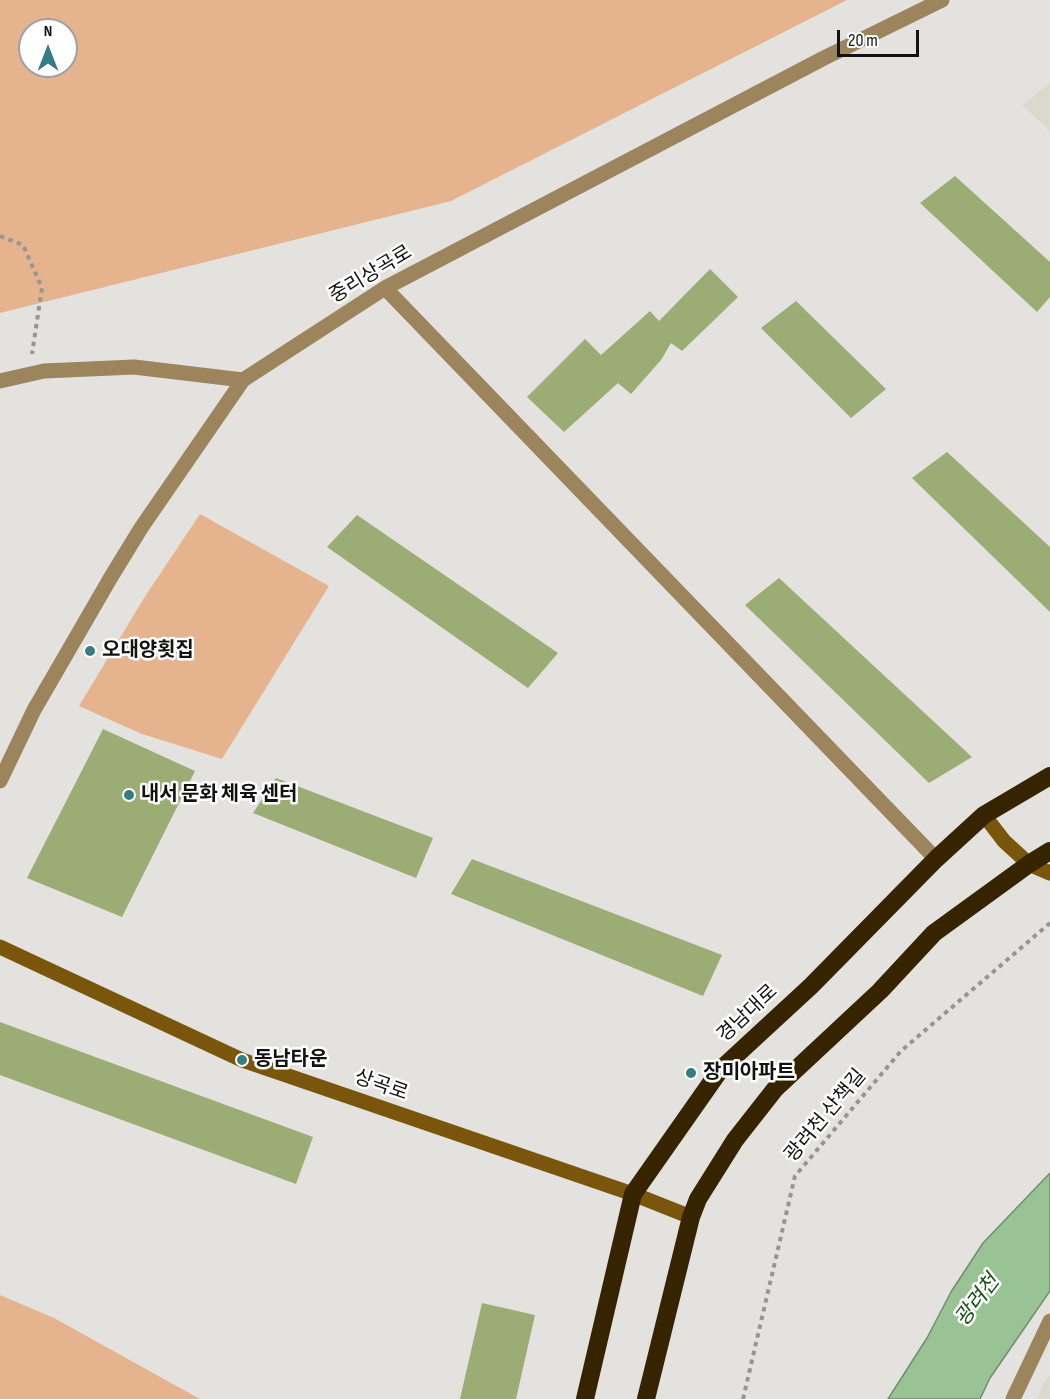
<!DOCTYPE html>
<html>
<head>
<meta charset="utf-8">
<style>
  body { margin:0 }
  #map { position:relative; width:1050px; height:1399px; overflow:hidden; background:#e3e2de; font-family:"Sofia Sans Condensed",sans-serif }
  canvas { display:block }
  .north { position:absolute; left:18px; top:18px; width:60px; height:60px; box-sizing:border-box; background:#fff; border:2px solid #a0a09f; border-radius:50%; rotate:0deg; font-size:16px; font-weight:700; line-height:24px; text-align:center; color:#121210 }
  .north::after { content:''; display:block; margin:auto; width:21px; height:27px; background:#357d85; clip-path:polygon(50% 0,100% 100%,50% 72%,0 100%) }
  .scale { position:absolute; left:837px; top:30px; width:82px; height:27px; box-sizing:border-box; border:3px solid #121210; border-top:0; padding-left:8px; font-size:18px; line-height:21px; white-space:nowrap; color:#121210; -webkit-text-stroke:4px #fff; paint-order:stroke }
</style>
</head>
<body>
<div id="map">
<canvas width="1050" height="1399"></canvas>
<div class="north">N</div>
<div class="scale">20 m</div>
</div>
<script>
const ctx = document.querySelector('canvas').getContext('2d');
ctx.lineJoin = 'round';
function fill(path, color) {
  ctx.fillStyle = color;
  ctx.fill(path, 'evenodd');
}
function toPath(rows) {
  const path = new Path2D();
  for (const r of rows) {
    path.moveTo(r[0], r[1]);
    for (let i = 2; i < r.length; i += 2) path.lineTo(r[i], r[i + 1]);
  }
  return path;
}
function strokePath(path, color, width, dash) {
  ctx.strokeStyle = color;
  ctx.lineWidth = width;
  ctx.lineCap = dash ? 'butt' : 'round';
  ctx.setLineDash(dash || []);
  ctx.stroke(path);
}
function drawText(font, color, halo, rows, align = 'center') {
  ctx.font = font + ' "Sofia Sans Condensed","Noto Sans KR",sans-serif';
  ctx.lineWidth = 5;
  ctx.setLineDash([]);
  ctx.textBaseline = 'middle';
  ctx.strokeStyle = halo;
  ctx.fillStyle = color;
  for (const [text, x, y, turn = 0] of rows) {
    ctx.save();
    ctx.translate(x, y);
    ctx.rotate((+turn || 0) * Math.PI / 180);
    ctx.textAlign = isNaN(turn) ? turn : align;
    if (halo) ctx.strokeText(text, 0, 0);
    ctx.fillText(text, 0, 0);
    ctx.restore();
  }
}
fill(toPath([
  [1050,83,1050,131,1022,105],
  [1050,1375,1050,1399,1038,1399,1042,1385]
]), '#dbd9cd');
fill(toPath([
  [0,0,847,0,451,201,0,313],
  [30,30,66,30,66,66,30,66],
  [200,514,329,586,222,759,142,734,79,706,144,598],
  [0,1295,54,1318,200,1399,0,1399]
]), '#e5b48f');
const water = toPath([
  [1050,1173,1050,1291,990,1378,980,1399,888,1399,927,1338,951,1292,983,1243,1050,1173]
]);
fill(water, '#99c395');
strokePath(water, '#708e6d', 1.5);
fill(toPath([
  [955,176,1050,262,1050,297,1037,312,920,203],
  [710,269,738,297,682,351,671,343,661,360,631,394,618,383,564,432,527,397,585,339,601,355,650,311,659,321],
  [796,301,886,389,851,418,761,328],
  [947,452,1050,547,1050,612,912,478],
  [357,515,558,653,528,688,327,547],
  [779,578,972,757,929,783,745,605],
  [103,729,195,771,122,917,27,878],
  [276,778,433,838,416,878,253,813],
  [472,859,722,955,703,996,451,894],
  [0,1022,313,1137,296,1184,0,1075],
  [482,1303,535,1315,516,1399,460,1399]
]), '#9bac74');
strokePath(toPath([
  [0,236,23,245,42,288,32,354],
  [743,1399,795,1176,901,1051,1050,923]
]), '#969592', 4, [4.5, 4.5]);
strokePath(toPath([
  [385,288,936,859],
  [0,381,44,371,134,367,243,380],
  [0,781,34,710,111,577,141,528,243,380,385,288,824,58,942,0],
  [1013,1399,1050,1321]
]), '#9c845c', 15);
strokePath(toPath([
  [984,815,1004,841,1029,864,1050,873],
  [0,947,242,1060,633,1194,691,1217]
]), '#79560c', 15);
strokePath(toPath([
  [585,1399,633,1194,720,1070,811,986,936,859,984,815,1050,776],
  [646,1399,691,1217,698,1199,735,1140,775,1089,880,991,934,933,1029,864,1050,851]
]), '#362401', 18);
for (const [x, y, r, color] of [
  [90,651,6,"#357d85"],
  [129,795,6,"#357d85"],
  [242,1060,6,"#357d85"],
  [691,1073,6,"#357d85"]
]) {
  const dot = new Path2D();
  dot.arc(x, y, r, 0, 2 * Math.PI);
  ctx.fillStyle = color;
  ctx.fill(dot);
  strokePath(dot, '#fff', 2);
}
drawText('20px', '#121210', '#fff', [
  ["중리상곡로",371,275,-31],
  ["경남대로",748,1014,-43],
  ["상곡로",381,1086,19],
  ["광려천 산책길",826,1116,-50]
]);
drawText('bold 20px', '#121210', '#fff', [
  ["오대양횟집",102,651],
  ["내서 문화 체육 센터",141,795],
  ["동남타운",254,1060],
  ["장미아파트",703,1073]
], 'left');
drawText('italic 21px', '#165114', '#fff', [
  ["광려천",978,1301,-53]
]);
</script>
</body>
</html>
